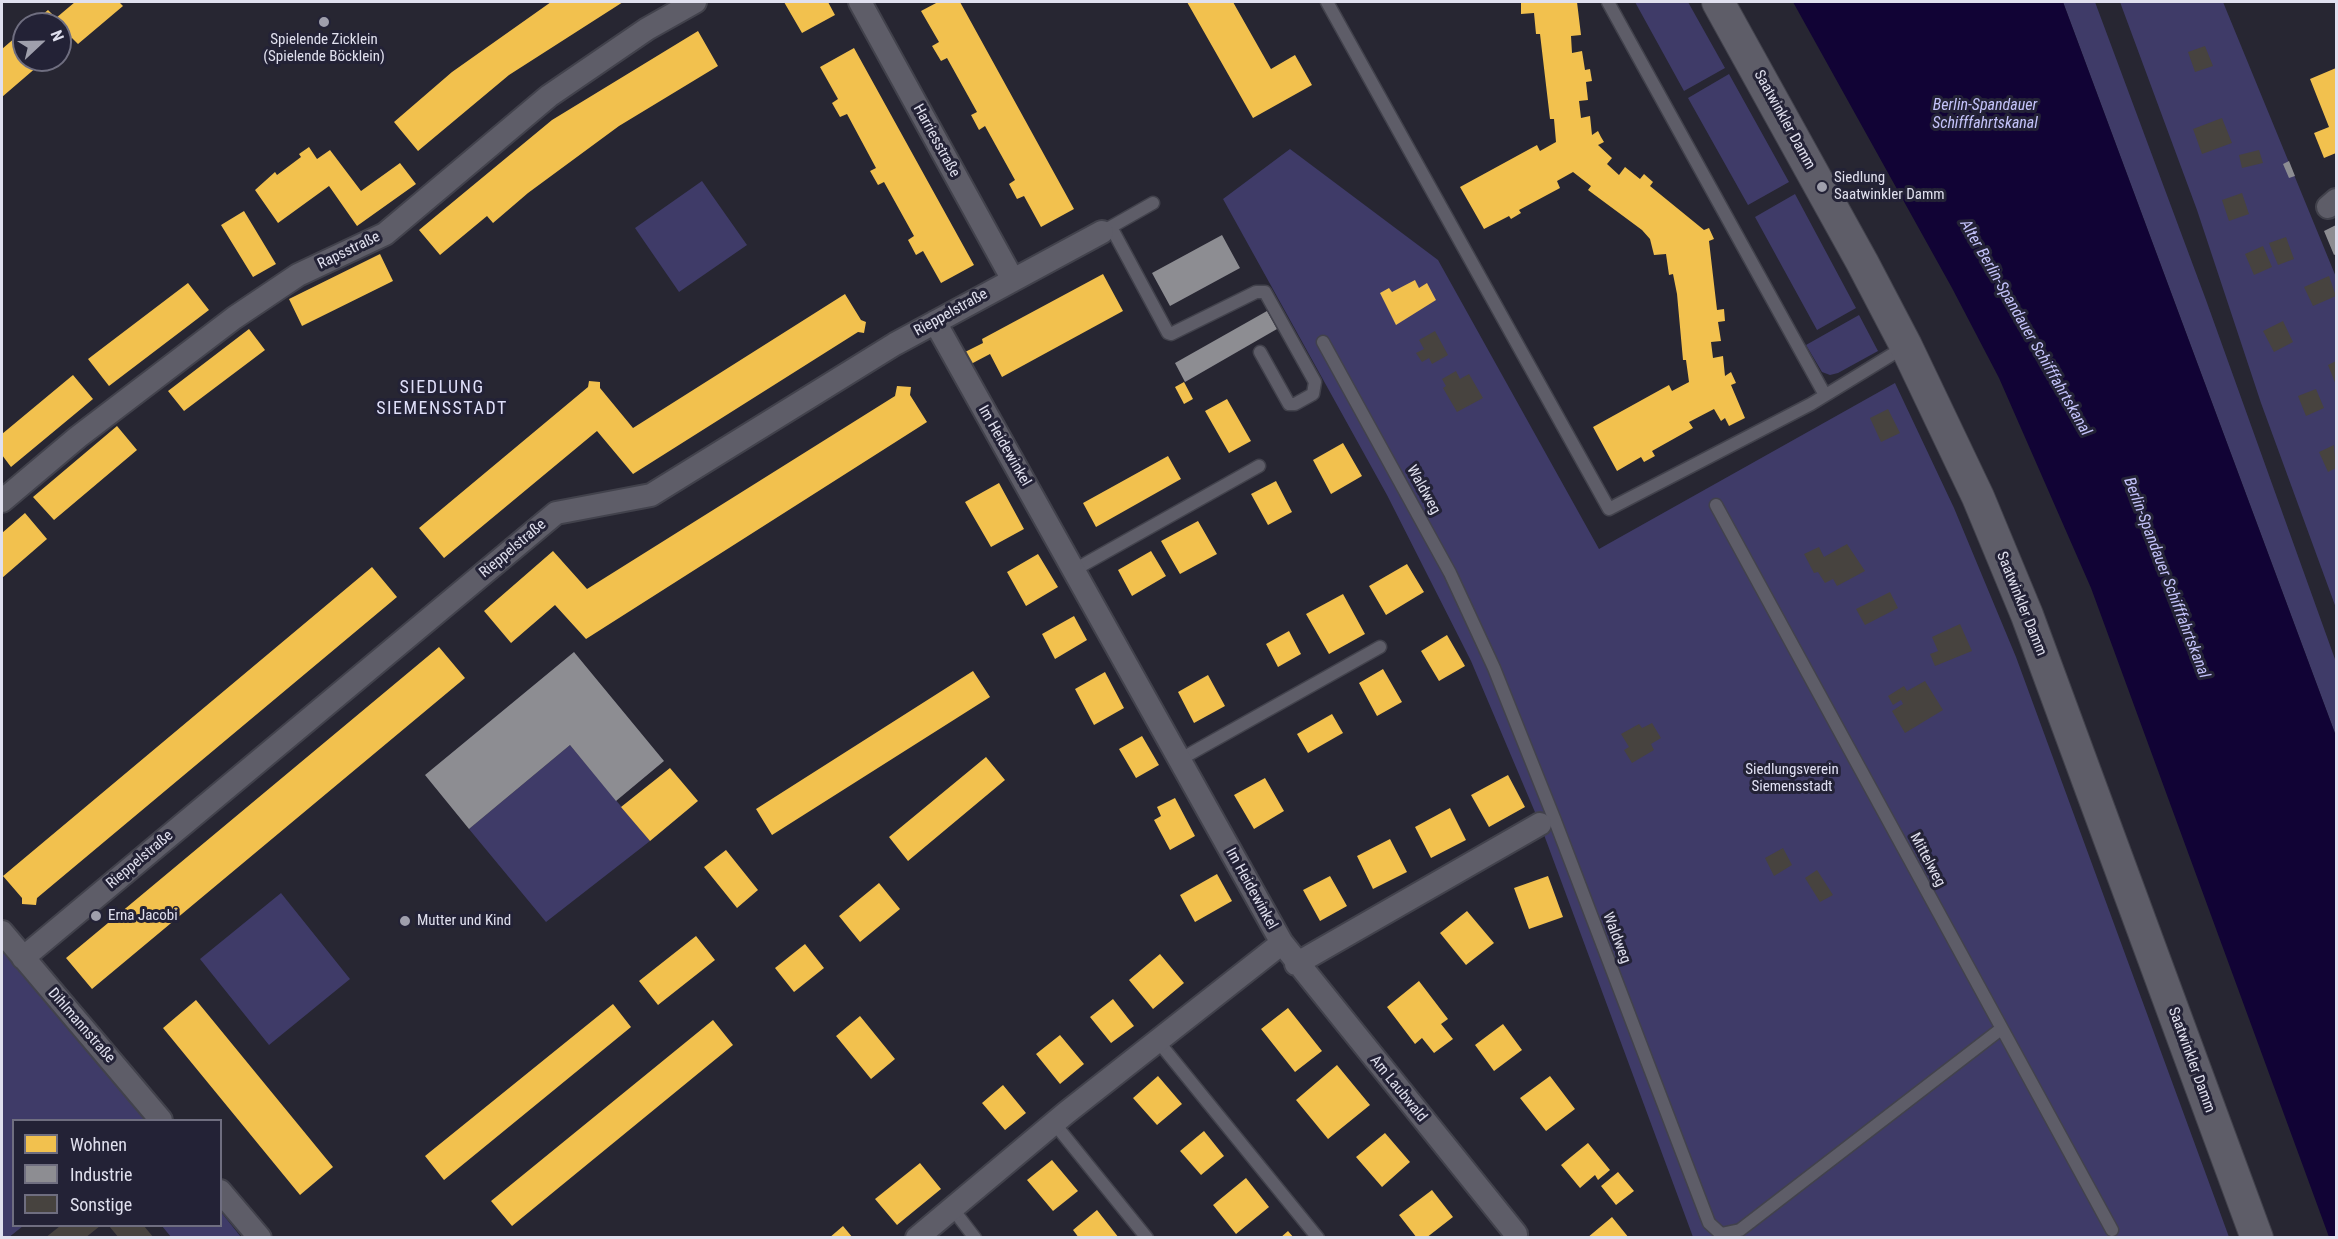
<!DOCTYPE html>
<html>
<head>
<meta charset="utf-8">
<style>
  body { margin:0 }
  #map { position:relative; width:2338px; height:1239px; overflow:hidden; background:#272632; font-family:"Roboto Condensed",sans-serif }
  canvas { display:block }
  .frame { position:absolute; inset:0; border:3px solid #e0e0ee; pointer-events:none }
  .legend { position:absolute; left:12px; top:1119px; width:210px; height:108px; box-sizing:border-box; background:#232236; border:2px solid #6f6e80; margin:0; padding:8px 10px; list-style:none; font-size:18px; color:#e0e0ee }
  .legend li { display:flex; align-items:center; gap:12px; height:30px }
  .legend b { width:30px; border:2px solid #6f6e80 }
  .north { position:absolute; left:12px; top:12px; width:60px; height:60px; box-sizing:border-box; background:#232236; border:2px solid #6f6e80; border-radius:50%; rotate:68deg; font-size:16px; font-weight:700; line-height:24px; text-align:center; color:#e0e0ee }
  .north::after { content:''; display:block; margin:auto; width:21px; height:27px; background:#9f9fac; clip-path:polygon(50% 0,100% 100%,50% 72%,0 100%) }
</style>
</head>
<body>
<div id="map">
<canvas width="2338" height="1239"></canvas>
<div class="frame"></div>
<ul class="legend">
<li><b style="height:16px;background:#f2c14e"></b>Wohnen</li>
<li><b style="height:16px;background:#8d8d92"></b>Industrie</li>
<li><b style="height:16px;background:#47433f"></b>Sonstige</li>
</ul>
<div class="north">N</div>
</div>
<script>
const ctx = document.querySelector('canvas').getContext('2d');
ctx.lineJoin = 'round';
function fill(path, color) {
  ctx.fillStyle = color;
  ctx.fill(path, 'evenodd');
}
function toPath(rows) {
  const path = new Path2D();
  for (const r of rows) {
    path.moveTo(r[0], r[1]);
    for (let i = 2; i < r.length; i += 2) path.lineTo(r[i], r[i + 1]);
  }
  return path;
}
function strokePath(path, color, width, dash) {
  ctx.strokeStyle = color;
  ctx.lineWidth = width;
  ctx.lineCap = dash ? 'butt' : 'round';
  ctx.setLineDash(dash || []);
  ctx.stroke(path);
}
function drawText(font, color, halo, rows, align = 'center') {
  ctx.font = font + ' "Roboto Condensed",sans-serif';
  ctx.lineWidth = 6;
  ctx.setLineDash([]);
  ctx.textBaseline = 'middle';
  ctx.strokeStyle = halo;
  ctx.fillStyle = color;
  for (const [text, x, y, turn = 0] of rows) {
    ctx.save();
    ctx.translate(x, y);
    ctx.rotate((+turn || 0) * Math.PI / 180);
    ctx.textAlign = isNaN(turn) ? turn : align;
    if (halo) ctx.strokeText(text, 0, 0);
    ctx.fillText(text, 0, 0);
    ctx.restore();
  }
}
fill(toPath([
  [1635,2,1688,2,1725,68,1684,91],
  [2063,2,2095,2,2206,300,2336,662,2336,736],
  [2120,2,2223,2,2336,277,2336,608,2261,403,2197,210],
  [1729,74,1789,182,1748,205,1688,98],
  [1290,149,1438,260,1599,549,1895,383,1954,508,2016,657,2229,1237,1693,1237,1540,824,1471,661,1387,495,1223,199],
  [702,181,747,245,679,292,635,228],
  [1795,194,1856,308,1817,330,1755,217],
  [1859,315,1878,351,1838,373,1830,375,1822,372,1806,345],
  [570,745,650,841,546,922,469,829],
  [281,893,350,979,269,1045,200,959],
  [2,946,145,1120,14,1120,14,1226,23,1226,8,1238,2,1237],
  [221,1212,241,1237,171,1237,162,1226,220,1226]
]), '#3f3b68');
fill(toPath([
  [1793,2,2063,2,2336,736,2336,1237,2329,1237,2091,588,1999,378,1952,288]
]), '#110335');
fill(toPath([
  [75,2,119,2,123,6,78,44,72,38,60,48,60,24,31,24,48,10,56,18],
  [551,2,623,2,509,75,418,151,394,122,452,72],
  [784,2,828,2,835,15,802,33],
  [938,2,960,2,1074,209,1041,227,1024,196,1017,199,1009,184,1015,180,985,126,979,130,971,115,977,112,947,58,941,61,932,46,939,42,921,11],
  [1187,2,1233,2,1271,69,1295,55,1312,85,1253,118],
  [1521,2,1577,2,1581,35,1571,36,1572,53,1582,51,1585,70,1590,69,1592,81,1586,82,1588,100,1579,101,1581,118,1590,116,1592,135,1598,131,1601,137,1604,142,1598,145,1612,158,1607,164,1619,175,1625,167,1640,179,1644,174,1653,182,1650,186,1704,230,1709,228,1714,239,1709,241,1717,310,1724,309,1725,321,1718,322,1721,341,1711,342,1713,358,1723,356,1725,376,1731,372,1736,383,1731,385,1745,418,1729,426,1725,418,1721,421,1714,409,1689,422,1693,428,1652,451,1655,456,1644,462,1641,457,1617,471,1593,427,1669,385,1672,391,1689,382,1686,360,1683,360,1677,294,1673,274,1669,275,1666,254,1654,255,1650,239,1642,230,1588,190,1591,186,1573,172,1557,181,1560,188,1519,210,1521,213,1511,219,1509,216,1484,229,1460,187,1537,145,1540,151,1556,142,1554,119,1550,119,1540,34,1536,34,1534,13,1521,14],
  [24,30,24,60,45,60,2,97,2,49],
  [698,31,718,66,619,126,528,193,493,223,487,216,440,255,419,230,552,120],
  [854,48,974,265,941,283,923,251,916,255,908,240,914,236,884,182,878,185,870,171,876,168,847,114,840,117,832,103,838,99,820,67],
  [2336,68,2336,153,2324,158,2314,133,2329,127,2310,79],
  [309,147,317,159,330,150,361,191,400,163,416,184,357,226,329,186,278,223,255,190,275,172,277,175,301,157,299,154],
  [244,211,276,264,253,277,221,225],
  [380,254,393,281,302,326,289,299],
  [1103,274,1123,311,1002,377,990,354,971,364,965,352,983,343,982,339],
  [1415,280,1419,288,1427,283,1436,300,1396,325,1380,293,1389,288,1392,292],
  [188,283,209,310,109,386,88,359],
  [845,294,861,320,866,322,864,333,858,332,633,474,597,431,444,558,419,528,588,387,589,381,600,382,600,388,633,428],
  [249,329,265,350,184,411,168,391],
  [73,375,93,399,11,467,2,455,2,434],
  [1184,382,1193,399,1184,404,1175,387],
  [897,386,911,387,910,395,927,422,586,639,555,605,511,643,484,611,553,551,587,589,895,396],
  [1227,399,1251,441,1229,453,1205,411],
  [117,426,137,450,54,520,33,497],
  [1343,443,1362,476,1331,494,1313,460],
  [1168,456,1181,479,1096,527,1083,503],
  [1276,481,1292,512,1268,525,1251,494],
  [999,483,1024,529,991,547,965,502],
  [25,513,47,539,2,578,2,533],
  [1198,521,1217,554,1180,574,1161,541],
  [1151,551,1166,576,1132,596,1118,570],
  [1038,554,1058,587,1026,606,1007,572],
  [1407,564,1424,592,1386,615,1369,586],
  [372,567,397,597,37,898,36,905,22,904,22,898,3,876],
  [1343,594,1365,634,1329,654,1306,614],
  [1074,616,1087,640,1055,659,1042,634],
  [1289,631,1301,654,1278,667,1266,644],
  [1447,635,1465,666,1439,681,1421,651],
  [439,647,465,678,92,989,66,958],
  [1383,669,1402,702,1377,716,1359,683],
  [973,671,990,697,772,835,756,809],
  [1105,672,1124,708,1094,725,1075,689],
  [1208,675,1225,706,1194,723,1178,692],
  [1332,714,1343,733,1308,753,1297,734],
  [1142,736,1159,765,1136,778,1119,749],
  [986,757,1005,780,908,861,889,837],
  [670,768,698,801,650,841,621,807],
  [1508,775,1525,807,1489,827,1471,795],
  [1265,778,1284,811,1254,829,1234,795],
  [1175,798,1195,836,1170,850,1154,820,1161,816,1157,807],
  [1450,808,1466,840,1431,858,1415,827],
  [1390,839,1407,872,1373,889,1357,856],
  [726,850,758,890,737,908,704,867],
  [1217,874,1232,901,1195,922,1180,895],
  [1330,876,1347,906,1320,921,1303,890],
  [1548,876,1563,917,1529,929,1514,888],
  [879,883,900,909,860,942,839,916],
  [1467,911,1494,943,1466,965,1440,933],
  [696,936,715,960,658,1005,639,981],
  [805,944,824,968,794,992,775,968],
  [1160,954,1184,983,1153,1009,1129,980],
  [1419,981,1448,1019,1441,1024,1453,1039,1434,1053,1422,1038,1415,1044,1387,1007],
  [1113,999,1134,1026,1111,1043,1090,1017],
  [196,1000,333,1167,300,1195,163,1028],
  [613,1004,631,1027,444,1180,425,1156],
  [1288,1008,1322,1051,1295,1072,1261,1029],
  [860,1016,895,1059,871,1079,836,1036],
  [713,1020,733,1045,512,1226,491,1201],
  [1503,1024,1522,1050,1494,1071,1475,1045],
  [1060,1035,1084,1064,1060,1084,1036,1054],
  [1337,1065,1370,1105,1328,1139,1296,1100],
  [1158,1076,1182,1104,1157,1125,1133,1098],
  [1550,1076,1575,1109,1546,1131,1520,1098],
  [1003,1085,1026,1113,1005,1130,982,1103],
  [1204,1131,1224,1156,1201,1175,1180,1151],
  [1385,1133,1410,1162,1382,1187,1356,1157],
  [1588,1143,1610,1170,1598,1180,1595,1175,1580,1188,1561,1165],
  [1052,1160,1078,1191,1053,1211,1027,1180],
  [920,1163,941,1189,897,1225,875,1199],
  [1618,1172,1634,1191,1616,1205,1601,1186],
  [1246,1178,1269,1207,1236,1234,1213,1205],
  [1432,1190,1453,1217,1426,1238,1417,1238,1399,1215],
  [1097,1210,1119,1238,1079,1238,1073,1230],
  [1612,1217,1629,1238,1587,1238],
  [843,1226,853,1238,829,1238],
  [1288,1231,1294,1238,1280,1238]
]), '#f2c14e');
fill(toPath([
  [2289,161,2295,176,2289,178,2283,164],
  [2336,225,2336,254,2334,255,2324,231],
  [1222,235,1240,268,1170,306,1152,273],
  [1267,311,1277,329,1185,382,1175,363],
  [574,652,664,761,616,801,570,745,469,829,425,775]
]), '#8d8d92');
fill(toPath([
  [2205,46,2213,66,2195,72,2188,52],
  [2222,118,2232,143,2202,154,2193,129],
  [2259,150,2263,163,2242,168,2239,155],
  [2242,193,2249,214,2229,221,2222,200],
  [2286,237,2294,259,2278,265,2269,243],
  [2263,246,2272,267,2254,275,2245,254],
  [2329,276,2336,296,2313,306,2304,287],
  [2283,321,2293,342,2274,352,2263,331],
  [1435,331,1448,355,1432,364,1429,358,1422,362,1416,353,1424,349,1419,340],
  [2336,361,2336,385,2328,365],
  [1456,371,1460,379,1469,374,1483,398,1457,412,1443,388,1446,386,1442,379],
  [2316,389,2324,408,2306,416,2298,396],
  [1888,409,1900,433,1881,442,1870,418],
  [2334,445,2336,468,2328,472,2319,452],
  [1847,544,1865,571,1837,586,1833,579,1825,583,1818,572,1814,573,1804,554,1819,547,1824,557],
  [1890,592,1898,608,1865,625,1856,609],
  [1960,624,1972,651,1935,666,1930,654,1938,651,1932,637],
  [1925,681,1943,710,1905,733,1892,711,1903,704,1901,700,1893,705,1888,696,1904,686,1907,691],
  [1652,723,1661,738,1651,744,1654,750,1632,763,1624,750,1629,747,1621,734,1639,724,1642,728],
  [1783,848,1792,865,1774,876,1765,858],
  [1817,870,1833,895,1820,902,1805,878],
  [60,1226,100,1226,85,1238,45,1238],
  [109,1226,144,1226,154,1238,119,1238]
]), '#47433f');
const lane = toPath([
  [1327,2,1609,509,1811,404,1906,346],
  [1608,2,1825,395],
  [1111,227,1168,333,1171,334,1256,292,1265,292,1315,382,1313,394,1295,404,1289,404,1260,352],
  [1109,228,1153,203],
  [1323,342,1450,573,1494,668,1554,818,1709,1223,1721,1234,1740,1230,2001,1029],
  [1716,505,2112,1230],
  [1074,570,1259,466],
  [1179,760,1380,647],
  [1157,1040,1318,1238],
  [1054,1123,1147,1238],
  [952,1208,975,1238]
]);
const street = toPath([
  [860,2,1013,280],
  [2328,207,2336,200],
  [935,322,1282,943,1516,1234],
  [2,501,78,437,234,318,298,275,385,234,549,96,647,29,695,2],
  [2,932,161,1120],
  [23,958,556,513,651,495,895,344,1102,232],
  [1296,964,1540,824],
  [220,1191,260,1238],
  [917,1238,1066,1113,1282,943]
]);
const secondary = toPath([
  [1718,2,1862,262,1906,346,1978,497,2027,615,2257,1238]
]);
strokePath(lane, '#42424c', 15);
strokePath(street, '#42424c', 26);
strokePath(secondary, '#42424c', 34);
strokePath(lane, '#5e5d68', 12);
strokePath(street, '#5e5d68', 22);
strokePath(secondary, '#5e5d68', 32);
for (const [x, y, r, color] of [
  [324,22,6,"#9f9fac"],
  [1822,187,6,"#9f9fac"],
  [96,916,6,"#9f9fac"],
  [405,921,6,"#9f9fac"]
]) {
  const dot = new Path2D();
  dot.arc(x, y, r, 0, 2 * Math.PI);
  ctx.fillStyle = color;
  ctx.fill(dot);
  strokePath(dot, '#232236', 2);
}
drawText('15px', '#e0e0ee', '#232236', [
  ["Spielende Zicklein",324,40,"center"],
  ["(Spielende Böcklein)",324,57,"center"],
  ["Siedlung",1834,178],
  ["Saatwinkler Damm",1834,195],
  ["Erna Jacobi",108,916],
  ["Mutter und Kind",417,921]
], 'left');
drawText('15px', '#e0e0ee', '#232236', [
  ["Saatwinkler Damm",1784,120,61],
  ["Harriesstraße",936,141,61],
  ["Rapsstraße",349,251,-26],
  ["Rieppelstraße",951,313,-29],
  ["Im Heidewinkel",1004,446,60],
  ["Waldweg",1423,490,61],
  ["Rieppelstraße",513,549,-40],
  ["Saatwinkler Damm",2021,604,68],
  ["Rieppelstraße",140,860,-40],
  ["Mittelweg",1927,860,62],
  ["Im Heidewinkel",1251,889,61],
  ["Waldweg",1616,938,69],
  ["Dihlmannstraße",81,1026,49],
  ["Saatwinkler Damm",2191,1060,70],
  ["Am Laubwald",1398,1089,51]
]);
drawText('15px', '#e1e1f4', '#232236', [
  ["Siedlungsverein",1792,770],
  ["Siemensstadt",1792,787]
]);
drawText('italic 16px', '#c4c3fa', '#232236', [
  ["Berlin-Spandauer",1985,106],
  ["Schifffahrtskanal",1985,124],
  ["Alter Berlin-Spandauer Schifffahrtskanal",2025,328,60],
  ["Berlin-Spandauer Schifffahrtskanal",2166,578,69]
]);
ctx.letterSpacing = '1.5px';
drawText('18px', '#dfdff9', '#232236', [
  ["SIEDLUNG",442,388],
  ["SIEMENSSTADT",442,409]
]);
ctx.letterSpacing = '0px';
</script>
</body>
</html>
